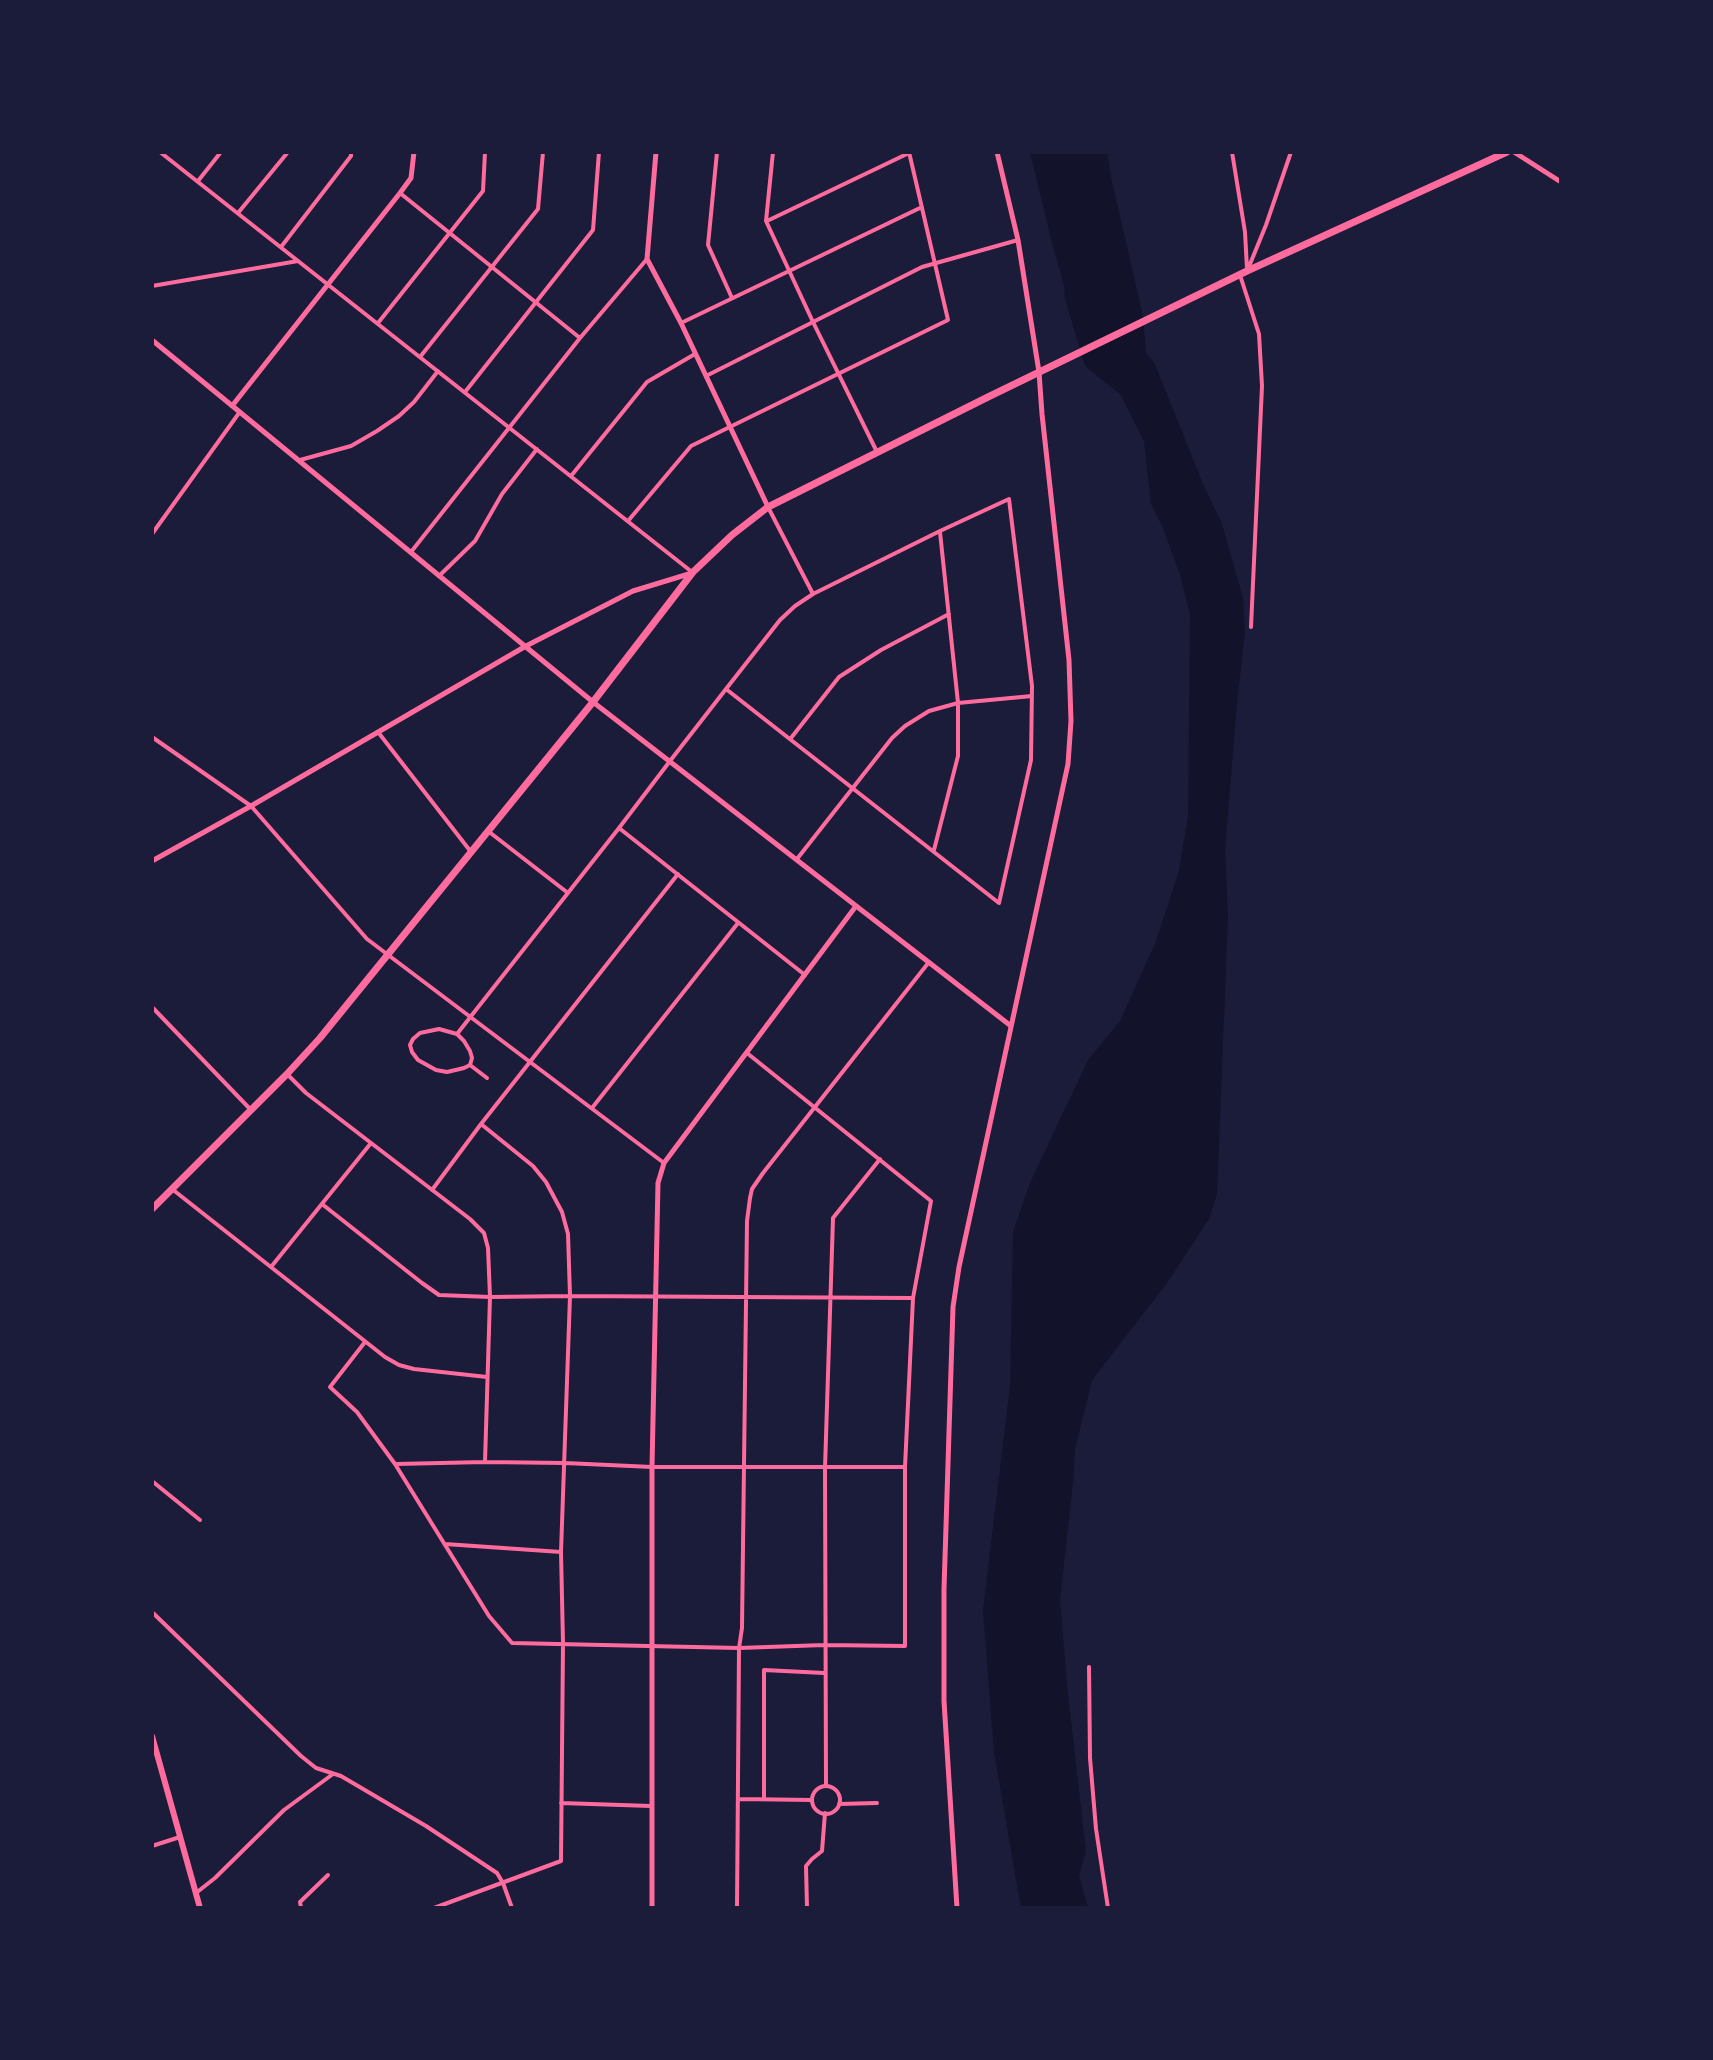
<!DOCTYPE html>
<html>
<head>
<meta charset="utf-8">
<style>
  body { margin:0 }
  #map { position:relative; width:1713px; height:2060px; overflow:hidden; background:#1b1b3a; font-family:"PT Sans Narrow",sans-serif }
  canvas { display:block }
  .frame { position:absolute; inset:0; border:154px solid #1b1b3a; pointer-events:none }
</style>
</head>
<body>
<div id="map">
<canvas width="1713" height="2060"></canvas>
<div class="frame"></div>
</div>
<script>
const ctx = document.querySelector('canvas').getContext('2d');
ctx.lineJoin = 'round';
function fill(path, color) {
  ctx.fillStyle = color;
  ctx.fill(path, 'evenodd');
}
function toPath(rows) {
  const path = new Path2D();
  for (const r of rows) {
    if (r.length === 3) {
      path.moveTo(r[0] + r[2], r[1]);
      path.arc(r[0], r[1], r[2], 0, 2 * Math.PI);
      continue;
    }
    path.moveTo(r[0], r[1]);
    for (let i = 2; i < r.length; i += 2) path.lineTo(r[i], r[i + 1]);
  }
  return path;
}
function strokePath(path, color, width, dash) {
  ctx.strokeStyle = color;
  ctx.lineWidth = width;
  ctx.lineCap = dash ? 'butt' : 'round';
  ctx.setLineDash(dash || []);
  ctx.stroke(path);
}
fill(toPath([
  [1030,152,1107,152,1111,177,1143,316,1146,353,1154,362,1203,484,1222,524,1243,598,1245,632,1237,703,1225,850,1228,916,1217,1194,1209,1219,1167,1283,1092,1380,1075,1449,1073,1483,1060,1600,1067,1685,1086,1852,1079,1875,1088,1908,1021,1908,994,1752,983,1610,1010,1386,1013,1232,1030,1183,1088,1060,1120,1021,1155,944,1179,871,1188,817,1190,614,1180,575,1164,530,1151,504,1144,441,1121,395,1085,366,1065,299,1064,285,1053,247]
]), '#12122b');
strokePath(toPath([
  [160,152,692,572],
  [717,152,708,245,732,298],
  [773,152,766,221,813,322,877,452],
  [1232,152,1245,232,1247,269],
  [198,181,221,152],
  [400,193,580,338],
  [238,213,288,152],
  [767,221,909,153],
  [281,247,351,156,351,152],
  [1248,269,1266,225,1291,152],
  [1240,275,1259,334,1262,386,1251,627],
  [152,286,298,261],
  [378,323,483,191,485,152],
  [681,323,922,207],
  [420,357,538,209,543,152],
  [706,376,922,267,1018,240],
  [465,392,593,230,599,152],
  [300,460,351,446,377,431,399,416,414,402,438,371],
  [571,476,647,382,695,354],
  [768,507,813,594],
  [628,521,691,446,948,320,909,152],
  [152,534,239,413],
  [411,552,580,338,647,259],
  [439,576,475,541,502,494,537,449],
  [378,732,471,852],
  [152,737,251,806,367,939,664,1163],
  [791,738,839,677,881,650,949,614],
  [619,828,805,975],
  [488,831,568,893],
  [934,850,958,756,958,703,940,532],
  [797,859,892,738,905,726,929,711,958,703,1032,696],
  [152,1007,251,1110],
  [439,1029,457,1034,464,1041,470,1051,472,1058,470,1065,464,1068,447,1072,436,1070,418,1060,412,1052,410,1045,413,1039,420,1033,439,1029],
  [457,1034,619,828,670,761,726,689,780,620,795,606,813,594,940,531,1009,499,1032,686,1031,760,999,903,726,689],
  [470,1065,487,1078],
  [288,1075,306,1093,470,1219,484,1233,488,1248,490,1297,485,1462],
  [592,1108,738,923],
  [172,1189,385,1357,399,1365,414,1369,487,1377],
  [432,1190,481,1124,678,874],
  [322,1204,422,1283,439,1295,490,1297,570,1296,912,1298],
  [271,1267,371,1143],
  [365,1342,330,1387,357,1412,395,1464,489,1616,512,1643,739,1648,824,1645,905,1646,905,1467,913,1298,931,1201,747,1053],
  [396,1464,485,1462,565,1463,652,1467,905,1467],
  [152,1481,200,1520],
  [445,1544,561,1552],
  [152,1612,301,1756,316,1768,341,1776,426,1826,497,1873,503,1883,512,1908],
  [1089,1667,1090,1758,1096,1829,1108,1908],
  [826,1786,825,1468,833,1218,880,1159],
  [826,1800,14],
  [739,1799,812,1800],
  [764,1799,764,1670,824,1673],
  [561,1803,651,1806],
  [839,1804,877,1803],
  [152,1846,180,1837],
  [196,1893,215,1878,284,1810,333,1774],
  [301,1908,300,1902,328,1875],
  [434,1908,561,1861,563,1643,561,1552,570,1296,568,1234,562,1212,546,1182,533,1166,481,1124],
  [737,1908,739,1648,742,1628,747,1221,750,1198,752,1189,763,1173,929,962],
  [807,1908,806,1866,812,1859,822,1851,825,1813]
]), '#ff6b9d', 4);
strokePath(toPath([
  [656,152,647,259,681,323,768,507],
  [1514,152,1561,182],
  [152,340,593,702,1011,1026],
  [232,406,400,193,411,178,414,152],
  [152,861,251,806,526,646,633,591,692,573],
  [652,1908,652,1467,658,1183,664,1163,856,906],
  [957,1908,944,1701,944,1589,953,1307,959,1267,1068,764,1071,721,1069,660,1042,414,1039,372,1018,240,997,152]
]), '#ff6b9d', 5);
strokePath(toPath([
  [152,1736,200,1908]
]), '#ff6b9d', 6);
strokePath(toPath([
  [152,1209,287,1074,320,1038,593,702,693,572,732,535,768,507,988,397,1247,271,1507,152]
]), '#ff6b9d', 7);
</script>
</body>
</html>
